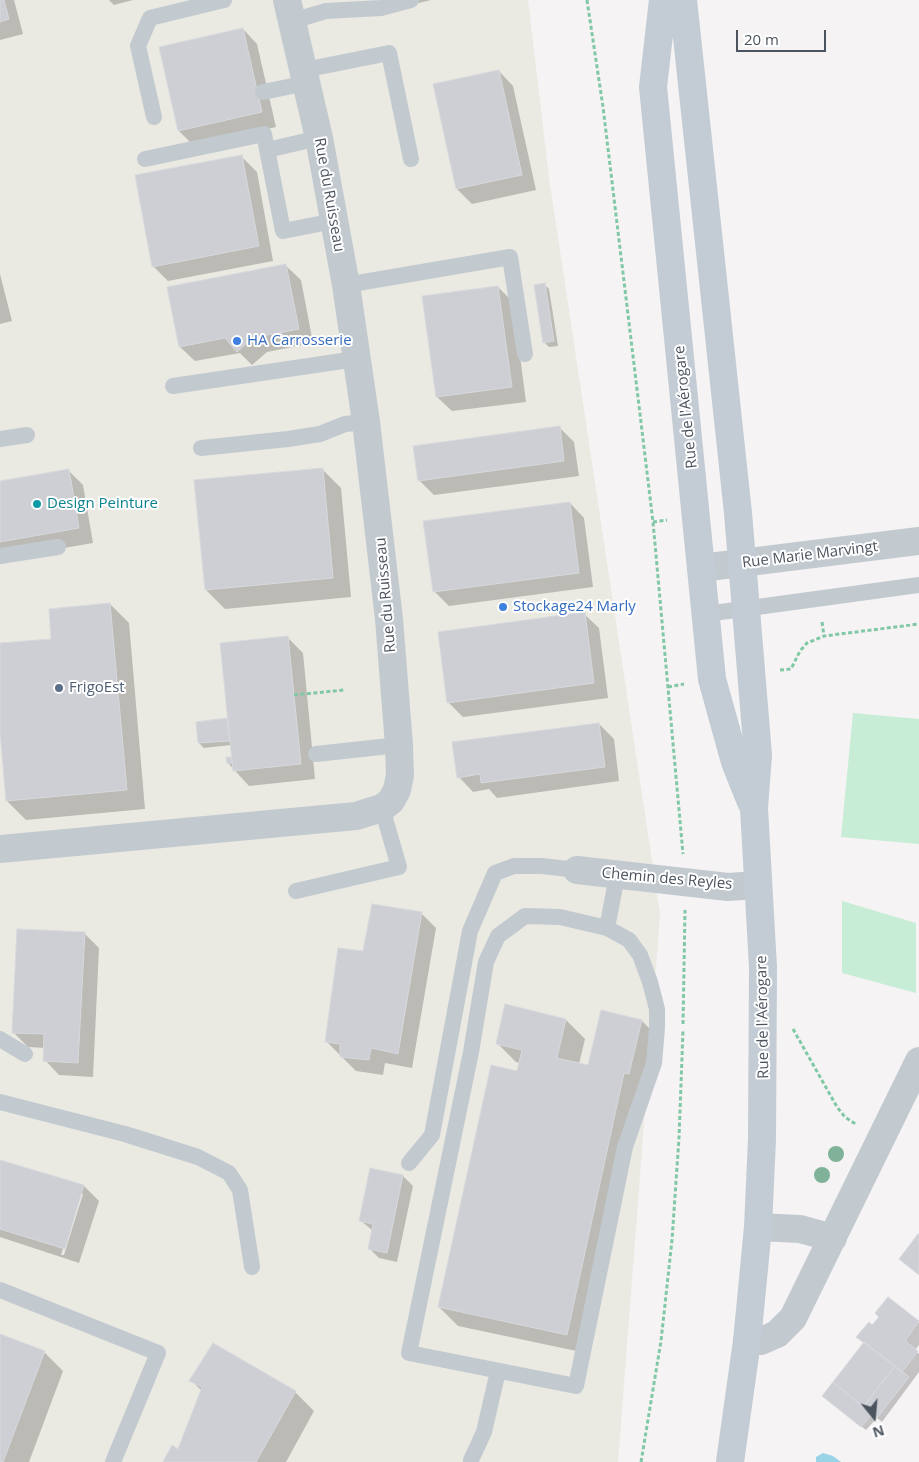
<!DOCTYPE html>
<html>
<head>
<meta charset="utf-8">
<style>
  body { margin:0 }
  #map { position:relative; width:919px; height:1462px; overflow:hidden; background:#f5f3f3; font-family:"Open Sans",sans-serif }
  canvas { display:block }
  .north { position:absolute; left:849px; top:1392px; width:50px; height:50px; -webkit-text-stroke:4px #fff; paint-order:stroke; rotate:163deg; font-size:14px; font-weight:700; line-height:20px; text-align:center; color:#4c555f }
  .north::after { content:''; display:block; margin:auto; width:18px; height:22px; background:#4c555f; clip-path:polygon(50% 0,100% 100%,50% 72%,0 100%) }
  .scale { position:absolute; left:736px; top:30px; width:90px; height:22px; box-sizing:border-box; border:2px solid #4c555f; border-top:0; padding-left:6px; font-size:15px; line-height:18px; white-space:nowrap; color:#4c555f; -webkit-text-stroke:4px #fff; paint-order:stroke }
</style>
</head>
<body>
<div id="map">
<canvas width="919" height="1462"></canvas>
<div class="north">N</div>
<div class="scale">20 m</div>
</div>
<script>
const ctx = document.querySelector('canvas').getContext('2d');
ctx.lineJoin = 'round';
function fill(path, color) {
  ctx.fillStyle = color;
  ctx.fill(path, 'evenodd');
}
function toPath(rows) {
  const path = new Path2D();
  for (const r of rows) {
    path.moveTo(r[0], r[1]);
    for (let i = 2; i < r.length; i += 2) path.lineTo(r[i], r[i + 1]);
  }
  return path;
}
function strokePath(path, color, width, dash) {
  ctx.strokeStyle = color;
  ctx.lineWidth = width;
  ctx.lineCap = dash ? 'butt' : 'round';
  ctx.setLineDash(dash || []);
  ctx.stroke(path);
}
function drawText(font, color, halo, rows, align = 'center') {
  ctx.font = font + ' "Open Sans",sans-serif';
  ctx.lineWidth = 4;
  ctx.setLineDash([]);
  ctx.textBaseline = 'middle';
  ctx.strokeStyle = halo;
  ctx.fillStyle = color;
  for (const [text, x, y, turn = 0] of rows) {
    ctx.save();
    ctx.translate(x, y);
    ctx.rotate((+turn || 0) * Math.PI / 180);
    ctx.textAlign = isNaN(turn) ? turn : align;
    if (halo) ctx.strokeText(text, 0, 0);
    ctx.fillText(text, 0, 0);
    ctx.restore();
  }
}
fill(toPath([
  [0,0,528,0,549,178,660,914,618,1462,0,1462]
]), '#eae9e2');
fill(toPath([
  [853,713,919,719,919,844,841,837],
  [842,901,916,923,916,993,842,973]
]), '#c7edd6');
fill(toPath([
  [823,1453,833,1456,841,1462,816,1462,816,1457]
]), '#98d4e6');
fill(toPath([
  [0,0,14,0,23,34,0,40],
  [109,0,133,0,114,5],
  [385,0,431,0,394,9],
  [243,29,257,44,276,127,194,146,179,131],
  [499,71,513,86,536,190,472,204,457,189,435,85],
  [242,157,257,172,273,261,168,281,153,266],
  [286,266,301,280,313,343,267,352,252,365,240,353,195,361,180,347],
  [0,274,12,321,0,324],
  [544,284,549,289,558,346,549,347,544,342],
  [498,287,513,302,526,402,452,411,437,397],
  [559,427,574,442,579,476,434,495,419,480],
  [322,469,341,488,351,597,225,609,206,590],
  [68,470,83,485,93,543,0,559,0,482],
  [570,503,584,518,593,587,449,606,434,591],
  [110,604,129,623,145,809,26,820,7,801,0,718,0,645,53,640],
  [584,614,599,628,608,698,463,717,448,702],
  [288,638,303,653,315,779,249,786,228,763,231,758,233,761,231,745,204,748,199,743,227,720,229,722],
  [599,724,614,739,619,781,497,798,489,789,473,792,459,777],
  [421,913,436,928,412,1068,385,1063,383,1075,356,1071,326,1041,364,952],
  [84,933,99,948,93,1077,59,1075,45,1060,45,1048,28,1047,13,1032],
  [506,1006,566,1020,585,1039,579,1064,589,1067,642,1021,661,1040,643,1092,586,1353,458,1326,439,1307,520,1063,516,1062,497,1043],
  [0,1161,84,1186,99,1201,79,1263,0,1237],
  [80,1194,83,1194,64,1255,61,1255],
  [371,1169,403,1176,413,1186,397,1262,379,1258,369,1248,373,1231,360,1220],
  [888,1299,919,1323,919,1345,915,1350,919,1354,919,1372,882,1422,877,1418,866,1430,828,1400,865,1343,872,1327,880,1317],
  [0,1335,44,1352,63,1371,29,1462,0,1462],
  [191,1380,295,1392,314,1411,286,1462,165,1462,179,1451,202,1391]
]), '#0003');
const building = toPath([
  [0,0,4,0,9,19,0,22,0,0],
  [243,28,262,112,178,131,159,47,243,28],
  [499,70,522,175,456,189,433,84,499,70],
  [242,155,259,246,152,267,135,175,242,155],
  [286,264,299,329,252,338,237,352,225,338,179,347,167,287,286,264],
  [545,283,554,341,543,343,534,285,545,283],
  [498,286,512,387,436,397,422,296,498,286],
  [560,426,564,461,418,481,413,446,560,426],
  [323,468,333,578,205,590,194,480,323,468],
  [69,469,79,528,0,542,0,481,69,469],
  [570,502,579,573,433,592,423,521,570,502],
  [110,603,127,790,6,801,0,732,0,643,51,639,49,609,110,603],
  [585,612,594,683,447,703,438,632,585,612],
  [288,636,301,764,233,771,220,643,288,636],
  [227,718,230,741,198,743,196,722,227,718],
  [599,723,605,767,481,783,480,774,457,778,452,742,599,723],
  [226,757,231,757,232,763,227,763,226,757],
  [372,904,422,912,398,1054,371,1048,369,1060,340,1057,340,1044,325,1042,338,948,363,951,372,904],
  [17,929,85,932,78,1063,43,1061,44,1034,12,1033,17,929],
  [505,1004,566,1019,557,1058,588,1065,601,1010,642,1020,629,1074,624,1073,567,1335,438,1307,491,1065,517,1071,522,1050,496,1044,505,1004],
  [0,1160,84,1185,65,1249,0,1229,0,1160],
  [370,1168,403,1175,387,1253,368,1249,373,1224,359,1221,370,1168],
  [918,1234,919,1234,919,1275,899,1259,918,1234],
  [888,1297,919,1321,905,1341,918,1351,902,1372,856,1337,869,1322,872,1325,879,1317,875,1313,888,1297],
  [0,1334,45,1351,3,1462,0,1462,0,1334],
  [864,1342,895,1366,863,1407,833,1382,864,1342],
  [213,1343,296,1391,256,1462,163,1462,172,1445,178,1449,202,1387,189,1381,213,1343],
  [895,1366,909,1377,877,1418,863,1407,895,1366],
  [833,1382,872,1414,861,1427,822,1396,833,1382]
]);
fill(building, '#cdcfd4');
strokePath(building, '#d7d9dd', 1);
strokePath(toPath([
  [587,0,603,107,653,522,683,854],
  [653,522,667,520],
  [822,622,824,636],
  [780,670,791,669,800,651,807,643,824,636,919,624],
  [668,687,684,684],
  [294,695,344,690],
  [683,1024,685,910],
  [793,1029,837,1107,845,1117,857,1125],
  [641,1462,661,1341,672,1240,679,1138,683,1030]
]), '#81c8a7', 3, [4, 2.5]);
strokePath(toPath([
  [292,21,326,11,381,8,411,0],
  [304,70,389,53,411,159],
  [263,92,307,83],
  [154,117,138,46,150,18,224,0],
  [267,150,319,138],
  [145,159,264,134,283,231,334,221],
  [346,285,510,257,525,354],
  [173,386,356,359],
  [0,439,27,435],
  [201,448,288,439,320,434,345,424,366,422],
  [0,556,58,547],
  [706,614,919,585],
  [316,754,399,745],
  [296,891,399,867,382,808],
  [607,928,629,940,640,955,650,982,657,1009,657,1028,654,1063,625,1147,576,1386,409,1353,471,1052,486,962,498,936,525,916,560,917,607,928,617,876],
  [0,1039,25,1054],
  [0,1102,125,1134,198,1157,229,1173,240,1190,252,1267],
  [409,1163,432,1135,470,931,495,873,514,866,542,866,577,870],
  [0,1290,158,1353,113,1462],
  [471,1460,484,1432,498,1371]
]), '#c2cad0', 16);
strokePath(toPath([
  [701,568,919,541],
  [0,849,356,816,382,808,391,801,397,790,400,775,399,745,389,619,366,422,346,285,319,138,287,0],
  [577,870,728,887,758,885],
  [758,1227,800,1229,833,1238],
  [747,1341,761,1341,777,1334,793,1318,919,1061]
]), '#c2cad0', 28);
strokePath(toPath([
  [663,0,653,87,712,679,735,762,751,802],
  [683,0,738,513,758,755,754,808,763,967,762,1139,758,1227,747,1341,730,1462]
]), '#c3cbd4', 28);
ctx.fillStyle = '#80b299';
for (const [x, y] of [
  [836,1154],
  [822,1175]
]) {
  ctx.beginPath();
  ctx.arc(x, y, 8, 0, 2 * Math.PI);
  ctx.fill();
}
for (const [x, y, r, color] of [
  [237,341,5,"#3f7fe0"],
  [37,504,5,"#0f9aa8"],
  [503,607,5,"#3f7fe0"],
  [59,688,5,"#5c6f8a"]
]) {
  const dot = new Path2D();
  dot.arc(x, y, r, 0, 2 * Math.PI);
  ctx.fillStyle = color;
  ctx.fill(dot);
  strokePath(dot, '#fff', 2);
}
drawText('15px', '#4c555f', '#fff', [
  ["Rue du Ruisseau",329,195,80],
  ["Rue de l'Aérogare",686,407,-96],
  ["Rue Marie Marvingt",810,555,-7],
  ["Rue du Ruisseau",386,595,-95],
  ["Chemin des Reyles",667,879,5],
  ["Rue de l'Aérogare",763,1017,-91]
]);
drawText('15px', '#366cbe', '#fff', [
  ["HA Carrosserie",247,341],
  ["Stockage24 Marly",513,607]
], 'left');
drawText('15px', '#0d838f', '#fff', [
  ["Design Peinture",47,504]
], 'left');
drawText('15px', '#4e5e75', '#fff', [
  ["FrigoEst",69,688]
], 'left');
</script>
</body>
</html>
